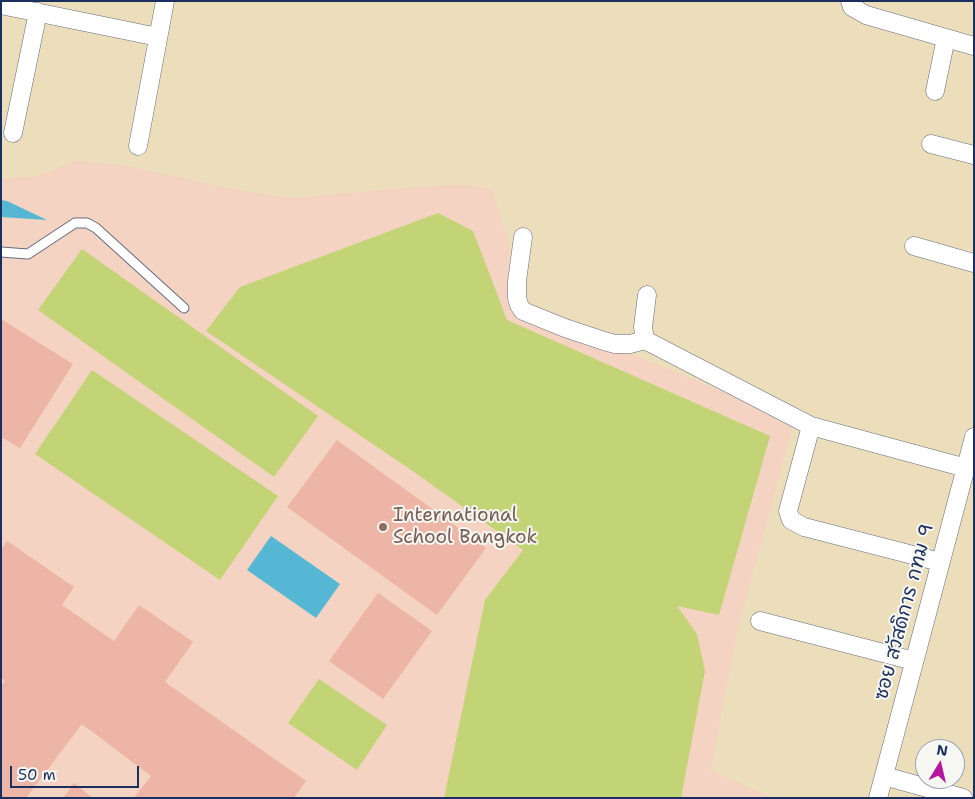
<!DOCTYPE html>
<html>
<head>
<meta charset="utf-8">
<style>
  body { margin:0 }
  #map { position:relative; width:975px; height:799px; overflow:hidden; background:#ecdebb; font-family:"Shantell Sans",sans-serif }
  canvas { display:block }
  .frame { position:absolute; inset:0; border:2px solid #1b2f5e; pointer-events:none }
  .north { position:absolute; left:915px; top:739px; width:50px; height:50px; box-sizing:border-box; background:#f6f6f2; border:1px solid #9ea6b7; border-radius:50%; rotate:9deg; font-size:14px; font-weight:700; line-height:20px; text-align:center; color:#1b2f5e }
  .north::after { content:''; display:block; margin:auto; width:18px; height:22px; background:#b5179e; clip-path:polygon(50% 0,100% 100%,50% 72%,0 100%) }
  .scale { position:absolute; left:10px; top:766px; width:129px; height:22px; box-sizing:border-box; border:2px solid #1b2f5e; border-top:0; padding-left:6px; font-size:15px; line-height:18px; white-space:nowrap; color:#1b2f5e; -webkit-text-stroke:4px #f6f6f2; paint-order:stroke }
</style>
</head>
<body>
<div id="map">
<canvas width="975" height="799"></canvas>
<div class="frame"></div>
<div class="north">N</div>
<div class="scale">50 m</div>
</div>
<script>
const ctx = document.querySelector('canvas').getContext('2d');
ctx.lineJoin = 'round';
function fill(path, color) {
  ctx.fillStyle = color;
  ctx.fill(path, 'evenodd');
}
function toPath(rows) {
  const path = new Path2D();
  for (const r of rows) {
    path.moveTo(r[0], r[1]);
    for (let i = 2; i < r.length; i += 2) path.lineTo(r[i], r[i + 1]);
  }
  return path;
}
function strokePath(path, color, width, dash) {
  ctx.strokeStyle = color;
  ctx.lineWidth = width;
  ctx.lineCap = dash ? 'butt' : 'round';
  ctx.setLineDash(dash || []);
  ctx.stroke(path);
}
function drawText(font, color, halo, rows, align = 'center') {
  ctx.font = font + ' "Shantell Sans","Playpen Sans Thai",sans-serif';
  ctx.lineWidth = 4;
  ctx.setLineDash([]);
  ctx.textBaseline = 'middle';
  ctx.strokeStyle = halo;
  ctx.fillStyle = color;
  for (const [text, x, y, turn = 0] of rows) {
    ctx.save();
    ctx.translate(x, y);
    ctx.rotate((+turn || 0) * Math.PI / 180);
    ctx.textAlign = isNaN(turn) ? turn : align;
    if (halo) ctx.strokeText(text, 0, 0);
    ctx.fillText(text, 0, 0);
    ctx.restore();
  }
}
fill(toPath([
  [76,161,123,165,233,189,292,198,414,187,464,185,492,189,530,312,794,421,737,633,711,770,773,798,1,798,1,179,38,176]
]), '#f5d3c2');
fill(toPath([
  [438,213,473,231,507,320,770,436,719,615,677,606,697,634,705,671,681,798,444,798,485,600,523,550,417,474,206,331,240,287],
  [82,249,318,416,274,477,38,310],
  [92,370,278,496,220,580,35,454],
  [319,679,387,725,357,770,288,723]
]), '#c3d477');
fill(toPath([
  [1,200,7,201,47,220,1,217],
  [271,536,340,584,316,618,247,570]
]), '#56b7d4');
fill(toPath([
  [1,319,73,364,20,448,1,437],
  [337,440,486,548,437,615,287,507],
  [7,541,74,587,62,605,114,641,139,605,193,642,165,682,306,781,294,798,134,798,151,776,82,724,26,798,1,798,1,686,5,681,1,678,1,550],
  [378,593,432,631,383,699,329,661],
  [74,783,93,798,63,798]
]), '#ecb5a6');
const service = toPath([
  [1,252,28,254,75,223,87,223,96,228,184,308]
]);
const minor = toPath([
  [850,1,852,7,866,15,974,46],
  [1,5,158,37],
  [935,91,946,38],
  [13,133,38,12],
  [931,144,974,155],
  [138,146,165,1],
  [523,237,517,281,517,298,519,305,523,311,565,328,604,341,615,344,630,344,645,340],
  [914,246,974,263],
  [647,295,643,327,645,340,811,426,966,468],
  [811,426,788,511,791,520,804,527,940,562],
  [760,621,914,661],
  [884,776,963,798],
  [878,798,974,437]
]);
strokePath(service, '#646c7f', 11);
strokePath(minor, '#646c7f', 19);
strokePath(service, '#fff', 9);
strokePath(minor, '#fff', 18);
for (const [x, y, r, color] of [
  [383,527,5,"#8d6e63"]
]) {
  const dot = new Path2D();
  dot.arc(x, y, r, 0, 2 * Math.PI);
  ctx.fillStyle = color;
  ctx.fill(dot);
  strokePath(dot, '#f6f6f2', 2);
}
drawText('19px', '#785e54', '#f6f6f2', [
  ["International",393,516],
  ["School Bangkok",393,538]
], 'left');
drawText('19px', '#1b2f5e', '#f6f6f2', [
  ["ซอย สวัสดิการ กทม 9",905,612,-75]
]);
</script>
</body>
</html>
